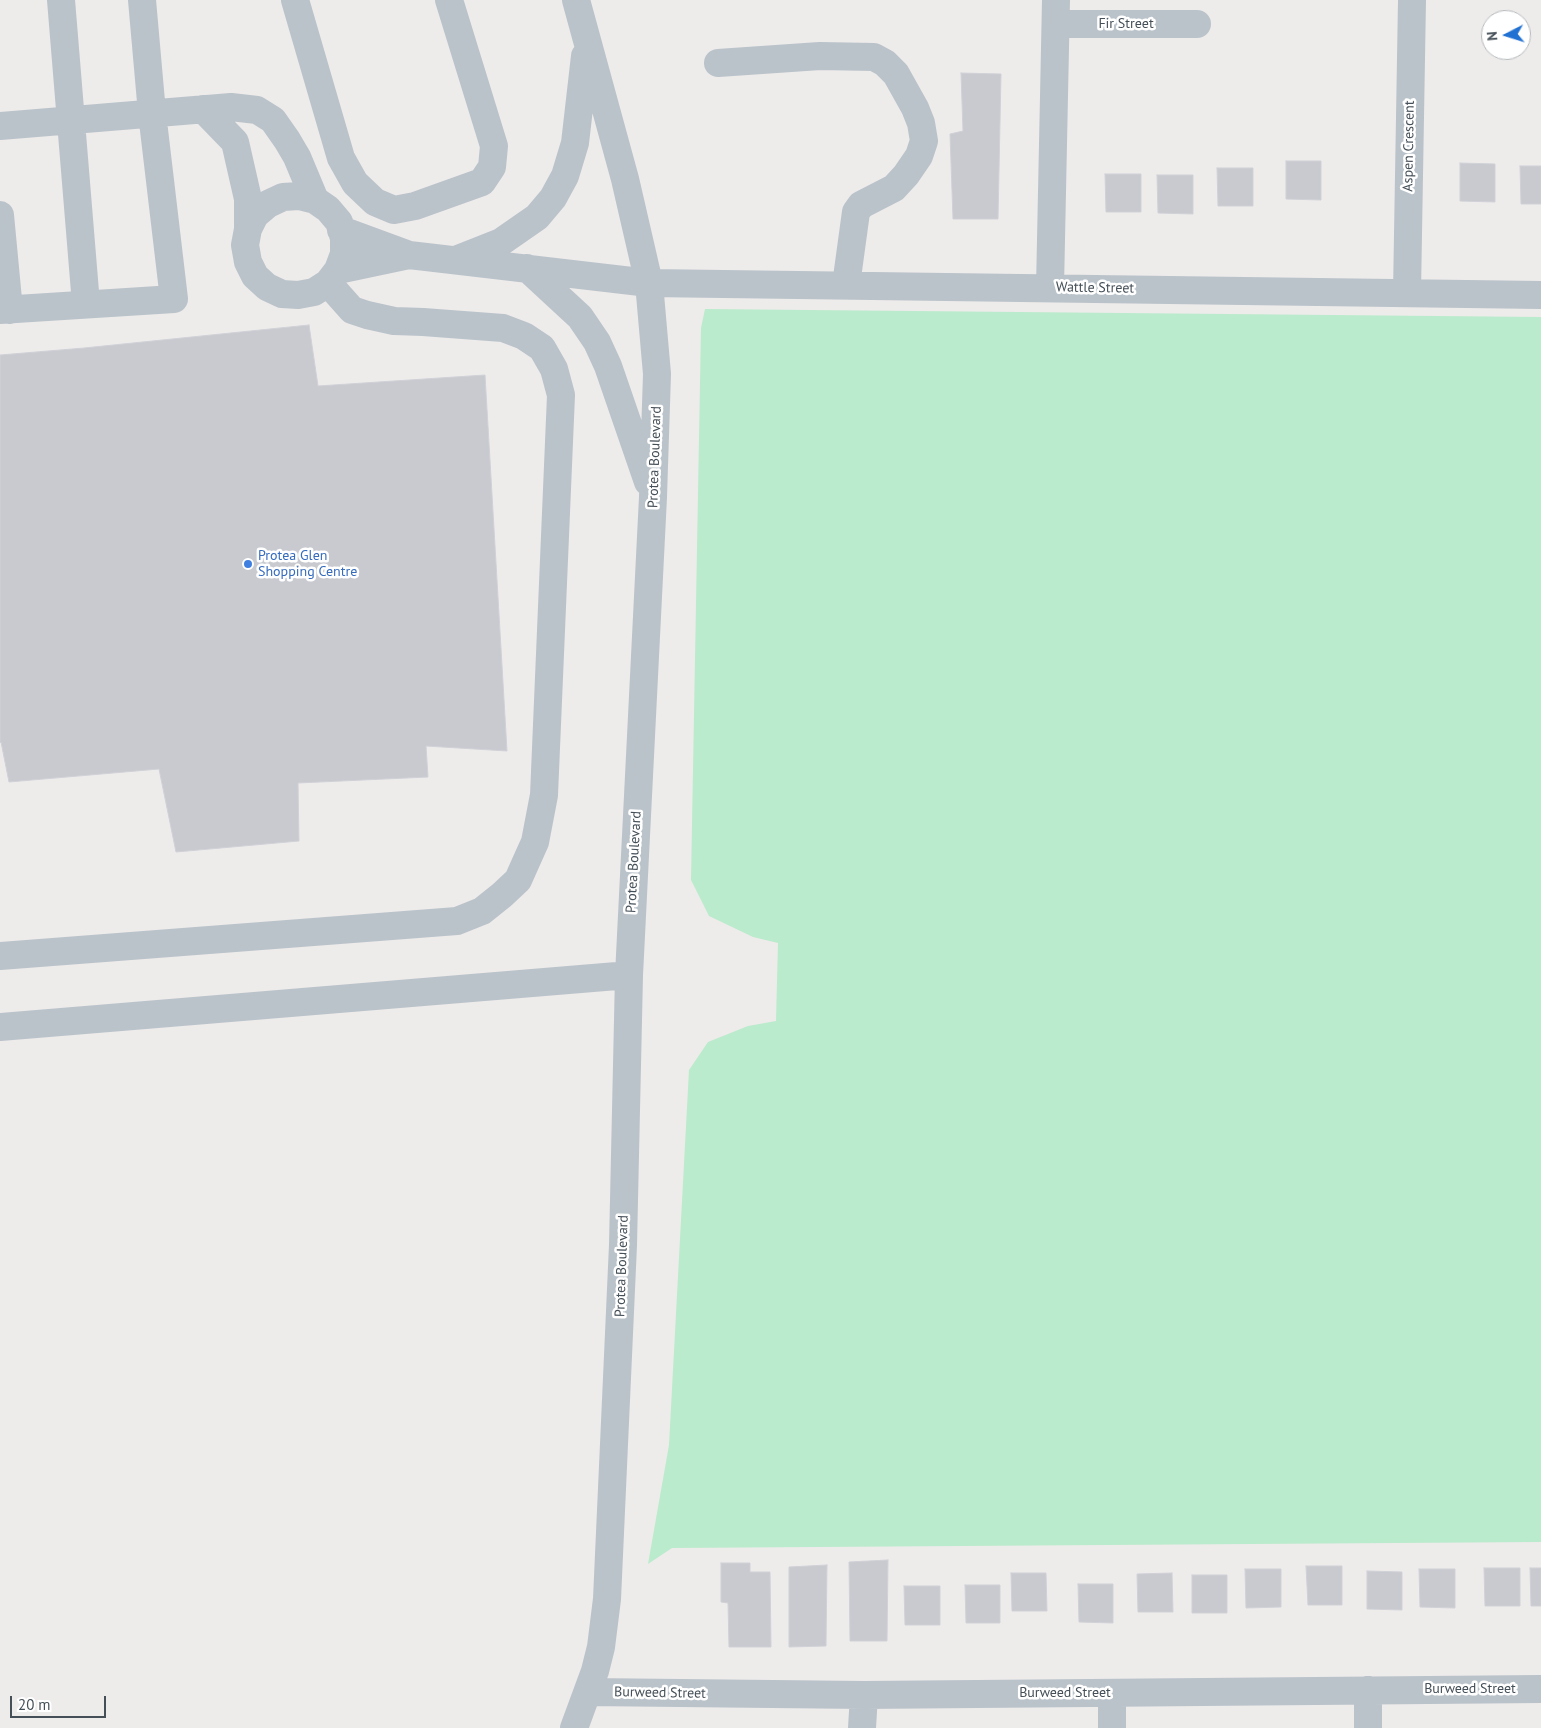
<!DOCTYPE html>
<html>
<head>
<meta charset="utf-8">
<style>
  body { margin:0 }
  #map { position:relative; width:1541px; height:1728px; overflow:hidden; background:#eeebeb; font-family:"PT Sans",sans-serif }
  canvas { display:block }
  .north { position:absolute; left:1481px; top:10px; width:50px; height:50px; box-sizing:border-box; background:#fff; border:1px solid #b5b9bc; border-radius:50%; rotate:265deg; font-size:14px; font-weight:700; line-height:20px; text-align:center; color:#454f57 }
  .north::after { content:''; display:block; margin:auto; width:18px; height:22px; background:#2171d2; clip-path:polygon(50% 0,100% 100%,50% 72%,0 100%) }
  .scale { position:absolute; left:10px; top:1696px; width:96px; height:22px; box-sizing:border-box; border:2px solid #454f57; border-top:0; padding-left:6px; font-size:15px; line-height:18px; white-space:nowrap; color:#454f57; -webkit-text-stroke:4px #fff; paint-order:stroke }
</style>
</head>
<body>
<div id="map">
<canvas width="1541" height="1728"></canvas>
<div class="north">N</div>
<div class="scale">20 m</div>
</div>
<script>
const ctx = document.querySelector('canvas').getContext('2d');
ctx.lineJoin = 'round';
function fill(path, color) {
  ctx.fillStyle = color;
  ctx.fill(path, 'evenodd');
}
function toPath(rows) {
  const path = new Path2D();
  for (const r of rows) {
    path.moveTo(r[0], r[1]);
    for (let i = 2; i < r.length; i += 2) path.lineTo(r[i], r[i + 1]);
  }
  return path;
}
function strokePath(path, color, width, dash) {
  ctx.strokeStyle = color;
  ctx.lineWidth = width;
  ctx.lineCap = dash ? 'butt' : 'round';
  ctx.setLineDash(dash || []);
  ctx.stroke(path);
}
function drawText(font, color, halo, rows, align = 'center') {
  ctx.font = font + ' "PT Sans",sans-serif';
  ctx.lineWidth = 5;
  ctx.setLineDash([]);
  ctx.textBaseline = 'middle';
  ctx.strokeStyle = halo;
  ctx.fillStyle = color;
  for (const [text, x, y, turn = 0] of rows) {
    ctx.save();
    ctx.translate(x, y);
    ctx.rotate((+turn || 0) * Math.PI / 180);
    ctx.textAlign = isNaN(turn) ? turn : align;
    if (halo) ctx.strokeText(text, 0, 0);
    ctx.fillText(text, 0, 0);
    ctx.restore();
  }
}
fill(toPath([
  [705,309,1541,317,1541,1542,672,1548,648,1564,669,1445,689,1070,708,1042,748,1026,776,1021,778,943,753,937,709,916,691,880,701,328]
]), '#baebcc');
const building = toPath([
  [961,73,1001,74,998,219,953,219,950,134,963,131,961,73],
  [1286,161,1321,161,1321,200,1286,199,1286,161],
  [1460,163,1495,164,1495,202,1460,201,1460,163],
  [1520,166,1541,166,1541,204,1521,204,1520,166],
  [1217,168,1253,168,1253,206,1218,206,1217,168],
  [1105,174,1141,174,1141,212,1106,212,1105,174],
  [1157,175,1193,175,1193,214,1158,213,1157,175],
  [309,325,318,386,485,375,507,751,426,746,428,777,298,783,299,841,176,852,159,769,9,782,1,742,0,743,0,355,84,348,309,325],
  [888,1560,887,1641,850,1641,849,1562,888,1560],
  [721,1563,750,1563,750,1572,770,1572,771,1647,729,1647,728,1603,721,1602,721,1563],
  [827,1565,826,1646,789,1647,789,1567,827,1565],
  [1306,1566,1342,1566,1342,1605,1308,1605,1306,1566],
  [1484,1568,1520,1568,1520,1606,1485,1606,1484,1568],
  [1530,1568,1541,1568,1541,1606,1531,1606,1530,1568],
  [1245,1569,1281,1569,1281,1607,1246,1608,1245,1569],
  [1419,1569,1455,1569,1455,1608,1420,1607,1419,1569],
  [1367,1571,1402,1572,1402,1610,1367,1609,1367,1571],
  [1011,1573,1046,1573,1047,1611,1012,1611,1011,1573],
  [1172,1573,1173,1612,1138,1612,1137,1574,1172,1573],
  [1192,1575,1227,1575,1227,1613,1192,1613,1192,1575],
  [1078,1584,1113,1584,1113,1623,1079,1622,1078,1584],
  [965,1585,1000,1585,1000,1623,966,1623,965,1585],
  [904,1586,940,1586,940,1625,905,1625,904,1586]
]);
fill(building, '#c8cad0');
strokePath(building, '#cfd1d7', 1);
strokePath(toPath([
  [61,0,86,304],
  [295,0,341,158,355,183,375,202,394,210,415,206,482,182,492,167,494,146,449,0],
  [1056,24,1197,24],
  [718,63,820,56,874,57,885,63,896,74,915,108,921,123,924,141,919,156,906,175,894,188,861,205,856,212,846,285],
  [203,109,235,142,248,199,248,229],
  [0,126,231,107,257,110,273,120,287,140,297,157,315,200,328,209,339,222,344,238,344,254,338,270,328,283,314,292,298,295,282,294,267,287,255,276,248,262,245,245,248,229,255,215,268,204,283,197,299,196,315,200],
  [0,215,9,310],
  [341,230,409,255,649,283,1541,295],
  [458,259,501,242,537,217,553,198,565,176,575,143,585,56],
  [527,268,580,317,597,342,608,366,648,482],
  [338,270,409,255],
  [1050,288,1056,0],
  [1407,293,1412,0],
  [0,310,174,299,152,113,142,0],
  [0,956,457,921,482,911,502,895,518,880,526,862,535,842,544,795,561,395,554,369,542,348,524,336,503,328,423,322,394,321,367,315,352,310,328,283],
  [0,1027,629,975],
  [1368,1690,1368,1728],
  [588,1692,864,1695,1541,1689],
  [1112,1693,1112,1728],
  [574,1728,595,1671,601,1647,607,1599,623,1245,629,975,653,497,657,374,649,283,625,179,576,0],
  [862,1728,864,1695]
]), '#bac3ca', 28);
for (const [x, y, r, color] of [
  [248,564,5,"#3f7fe0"]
]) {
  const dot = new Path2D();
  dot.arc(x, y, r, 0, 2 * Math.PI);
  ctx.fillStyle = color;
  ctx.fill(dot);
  strokePath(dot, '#fff', 2);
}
drawText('14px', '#454f57', '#fff', [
  ["Fir Street",1126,24],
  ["Aspen Crescent",1409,146,-89],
  ["Wattle Street",1095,288,1],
  ["Protea Boulevard",655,457,-88],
  ["Protea Boulevard",634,862,-87],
  ["Protea Boulevard",622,1266,-88],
  ["Burweed Street",1470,1689],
  ["Burweed Street",660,1693,1],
  ["Burweed Street",1065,1693]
]);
drawText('14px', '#366cbe', '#fff', [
  ["Protea Glen",258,556],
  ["Shopping Centre",258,572]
], 'left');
</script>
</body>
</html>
